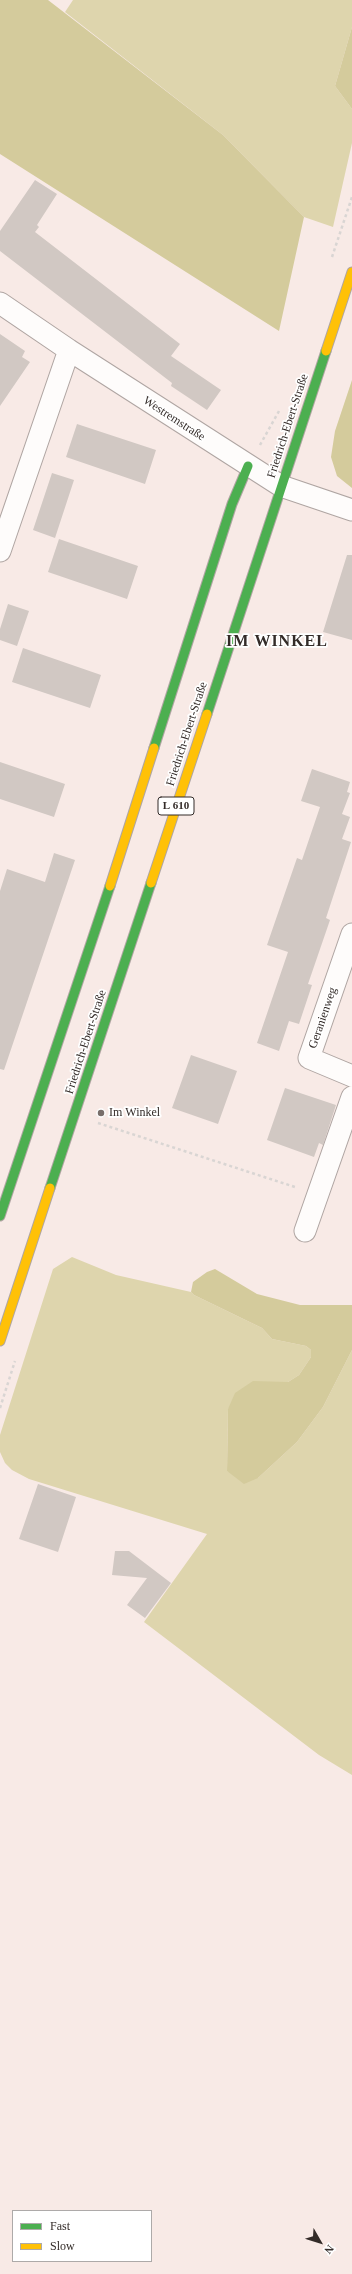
<!DOCTYPE html>
<html>
<head>
<meta charset="utf-8">
<style>
  body { margin:0 }
  #map { position:relative; width:352px; height:2274px; overflow:hidden; background:#f8eae6; font-family:"Times New Roman",serif }
  canvas { display:block }
  .legend { position:absolute; left:12px; top:2210px; width:140px; height:52px; box-sizing:border-box; background:#fff; border:1px solid #adaaa9; margin:0; padding:5px 7px; list-style:none; font-size:12px; color:#332b28 }
  .legend li { display:flex; align-items:center; gap:8px; height:20px }
  .legend b { width:20px; border:1px solid #adaaa9 }
  .north { position:absolute; left:300px; top:2222px; width:40px; height:40px; -webkit-text-stroke:3px #fff; paint-order:stroke; rotate:129deg; font-size:11px; font-weight:700; line-height:16px; text-align:center; color:#332b28 }
  .north::after { content:''; display:block; margin:auto; width:14px; height:18px; background:#332b28; clip-path:polygon(50% 0,100% 100%,50% 72%,0 100%) }
</style>
</head>
<body>
<div id="map">
<canvas width="352" height="2274"></canvas>
<ul class="legend">
<li><b style="height:5px;background:#4caf50"></b>Fast</li>
<li><b style="height:5px;background:#ffc107"></b>Slow</li>
</ul>
<div class="north">N</div>
</div>
<script>
const ctx = document.querySelector('canvas').getContext('2d');
ctx.lineJoin = 'round';
function fill(path, color) {
  ctx.fillStyle = color;
  ctx.fill(path, 'evenodd');
}
function toPath(rows) {
  const path = new Path2D();
  for (const r of rows) {
    path.moveTo(r[0], r[1]);
    for (let i = 2; i < r.length; i += 2) path.lineTo(r[i], r[i + 1]);
  }
  return path;
}
function strokePath(path, color, width, dash) {
  ctx.strokeStyle = color;
  ctx.lineWidth = width;
  ctx.lineCap = dash ? 'butt' : 'round';
  ctx.setLineDash(dash || []);
  ctx.stroke(path);
}
function drawText(font, color, halo, rows, align = 'center') {
  ctx.font = font + ' "Times New Roman",serif';
  ctx.lineWidth = 3.5;
  ctx.setLineDash([]);
  ctx.textBaseline = 'middle';
  ctx.strokeStyle = halo;
  ctx.fillStyle = color;
  for (const [text, x, y, turn = 0] of rows) {
    ctx.save();
    ctx.translate(x, y);
    ctx.rotate((+turn || 0) * Math.PI / 180);
    ctx.textAlign = isNaN(turn) ? turn : align;
    if (halo) ctx.strokeText(text, 0, 0);
    ctx.fillText(text, 0, 0);
    ctx.restore();
  }
}
fill(toPath([
  [73,0,352,0,352,27,335,86,352,109,352,143,333,227,304,217,223,135,65,12],
  [72,1257,116,1275,191,1292,194,1295,262,1328,272,1339,306,1346,311,1350,311,1357,299,1375,288,1382,272,1382,228,1409,227,1471,258,1478,297,1442,323,1407,352,1350,352,1775,319,1755,144,1622,207,1534,29,1479,12,1470,5,1463,0,1452,0,1435,53,1269]
]), '#ded5ad');
fill(toPath([
  [0,0,48,0,223,135,304,217,279,331,0,154],
  [352,27,352,109,335,86],
  [352,380,352,488,337,476,331,457,335,431],
  [215,1269,257,1294,300,1305,352,1305,352,1350,323,1407,297,1442,258,1478,244,1484,227,1471,228,1409,235,1393,253,1381,288,1382,299,1375,311,1357,311,1350,306,1346,272,1339,262,1328,194,1295,191,1292,193,1282,207,1272]
]), '#d4cb9c');
fill(toPath([
  [35,180,57,194,37,225,39,227,35,232,180,344,171,356,221,390,207,410,171,386,172,383,0,251,0,231],
  [0,334,25,351,22,357,30,362,0,406],
  [77,424,156,450,145,484,66,457],
  [52,473,74,480,55,538,33,530],
  [59,539,138,566,127,599,48,572],
  [347,555,352,555,352,640,323,632],
  [8,604,29,611,17,646,0,640,0,629],
  [23,648,101,675,90,708,12,682],
  [0,762,65,784,54,817,0,799],
  [312,769,350,782,347,792,350,793,342,814,350,817,342,839,351,842,326,918,330,920,308,984,312,985,299,1024,289,1021,279,1051,257,1043,288,952,267,945,297,858,302,860,320,807,301,801],
  [54,853,75,860,4,1070,0,1069,0,891,7,869,45,882],
  [191,1055,237,1071,218,1124,172,1108],
  [285,1088,336,1105,323,1145,319,1143,314,1157,267,1140],
  [38,1484,76,1497,58,1552,19,1539],
  [115,1551,129,1551,171,1583,145,1618,127,1605,147,1578,112,1575]
]), '#d1c8c3');
const street = toPath([
  [0,303,69,350,281,486,352,510],
  [0,551,69,350],
  [352,934,309,1058,352,1076],
  [305,1231,352,1097]
]);
const fast = toPath([
  [207,714,326,351],
  [154,748,232,504,248,466],
  [50,1188,151,883],
  [0,1216,110,886]
]);
const slow = toPath([
  [326,351,352,272],
  [151,883,207,714],
  [110,886,154,748],
  [0,1341,50,1188]
]);
strokePath(street, '#afa5a2', 23);
strokePath(fast, '#afa5a2', 11);
strokePath(slow, '#afa5a2', 11);
strokePath(toPath([
  [332,257,352,197],
  [260,445,279,411],
  [98,1123,295,1187],
  [0,1408,15,1361]
]), '#d9d5d3', 2.5, [3, 3]);
strokePath(street, '#fefcfb', 21);
strokePath(fast, '#4caf50', 9);
strokePath(slow, '#ffc107', 9);
for (const [x, y, r, color] of [
  [101,1113,4,"#786e6a"]
]) {
  const dot = new Path2D();
  dot.arc(x, y, r, 0, 2 * Math.PI);
  ctx.fillStyle = color;
  ctx.fill(dot);
  strokePath(dot, '#fff', 1.5);
}
for (const [x, y, w] of [
  [176,806,36]
]) {
  const box = new Path2D();
  box.roundRect(x - w / 2, y - 9, w, 18, 3);
  ctx.fillStyle = '#fff';
  ctx.fill(box);
  strokePath(box, '#332b28', 1);
}
drawText('bold 11px', '#332b28', null, [
  ["L 610",176,806]
]);
drawText('12px', '#332b28', '#fff', [
  ["Westremstraße",174,419,33],
  ["Friedrich-Ebert-Straße",288,426,-72],
  ["Friedrich-Ebert-Straße",187,734,-72],
  ["Geranienweg",323,1018,-71],
  ["Friedrich-Ebert-Straße",86,1042,-72]
]);
drawText('12px', '#332b28', '#fff', [
  ["Im Winkel",109,1113]
], 'left');
ctx.letterSpacing = '1px';
drawText('bold 16px', '#332b28', '#fff', [
  ["IM WINKEL",277,642]
]);
ctx.letterSpacing = '0px';
</script>
</body>
</html>
